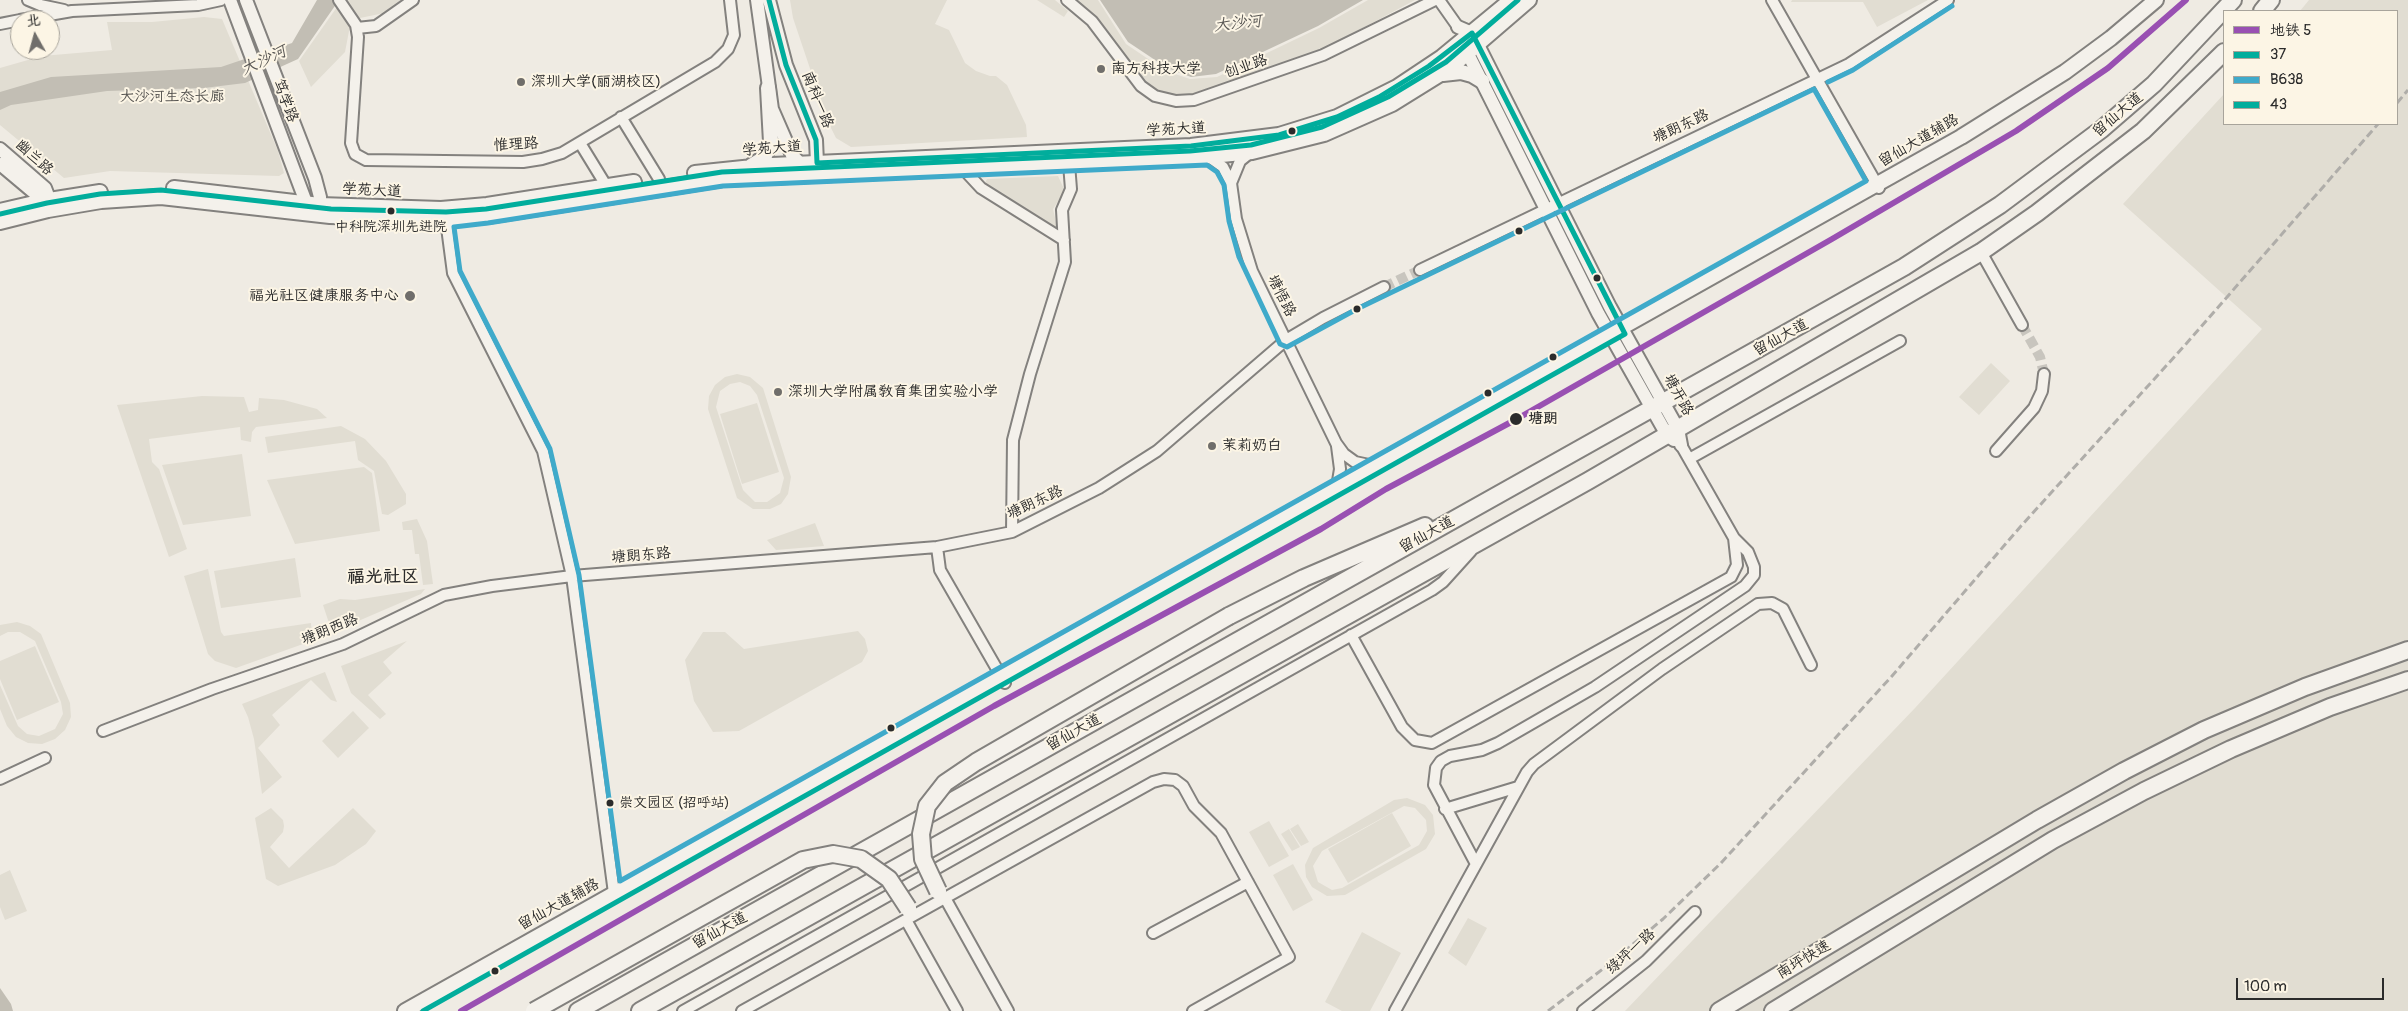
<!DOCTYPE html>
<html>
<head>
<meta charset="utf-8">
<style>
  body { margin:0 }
  #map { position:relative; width:2408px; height:1011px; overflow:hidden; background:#efebe3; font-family:Pangolin,"LXGW WenKai TC",sans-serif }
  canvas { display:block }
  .legend { position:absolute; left:2223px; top:10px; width:175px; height:115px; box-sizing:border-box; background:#fcf5e5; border:1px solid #a8a49b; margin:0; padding:6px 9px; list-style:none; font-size:15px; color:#2b2b2b }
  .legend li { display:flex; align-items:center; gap:10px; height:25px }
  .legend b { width:25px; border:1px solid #a8a49b }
  .north { position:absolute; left:10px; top:10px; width:50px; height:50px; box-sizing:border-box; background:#fcf5e5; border:1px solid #a8a49b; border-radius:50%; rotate:353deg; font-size:14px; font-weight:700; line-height:20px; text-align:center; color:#2b2b2b }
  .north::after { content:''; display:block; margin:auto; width:18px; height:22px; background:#706e6b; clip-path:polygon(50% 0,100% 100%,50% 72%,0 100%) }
  .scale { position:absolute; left:2236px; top:978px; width:148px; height:22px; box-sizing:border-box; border:2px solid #2b2b2b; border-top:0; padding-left:6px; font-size:15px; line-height:18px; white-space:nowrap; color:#2b2b2b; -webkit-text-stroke:4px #fcf5e5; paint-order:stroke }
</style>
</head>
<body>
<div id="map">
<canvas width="2408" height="1011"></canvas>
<ul class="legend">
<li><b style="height:6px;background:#9950b2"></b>地铁 5</li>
<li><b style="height:6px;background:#01ad9c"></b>37</li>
<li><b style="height:6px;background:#3faaca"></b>B638</li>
<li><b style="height:6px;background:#01ad9c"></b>43</li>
</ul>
<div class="north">北</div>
<div class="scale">100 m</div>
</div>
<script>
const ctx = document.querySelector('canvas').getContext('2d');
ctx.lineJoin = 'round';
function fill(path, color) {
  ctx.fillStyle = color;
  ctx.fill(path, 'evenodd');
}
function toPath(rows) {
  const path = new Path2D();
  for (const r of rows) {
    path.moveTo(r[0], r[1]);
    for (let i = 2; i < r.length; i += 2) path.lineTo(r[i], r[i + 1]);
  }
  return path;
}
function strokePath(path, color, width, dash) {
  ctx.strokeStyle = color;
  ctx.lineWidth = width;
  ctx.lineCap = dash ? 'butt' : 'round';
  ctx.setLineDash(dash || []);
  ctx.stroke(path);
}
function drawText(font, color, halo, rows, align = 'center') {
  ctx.font = font + ' Pangolin,"LXGW WenKai TC",sans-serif';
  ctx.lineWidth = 4;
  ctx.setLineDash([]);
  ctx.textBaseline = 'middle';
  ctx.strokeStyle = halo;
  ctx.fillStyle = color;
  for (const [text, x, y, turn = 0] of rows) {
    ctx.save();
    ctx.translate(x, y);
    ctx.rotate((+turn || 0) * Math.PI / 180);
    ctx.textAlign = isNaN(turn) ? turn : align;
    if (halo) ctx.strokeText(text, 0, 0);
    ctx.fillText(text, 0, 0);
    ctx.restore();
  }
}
fill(toPath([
  [342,0,406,0,389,12,360,18,354,22,349,31,345,52,311,87,299,61],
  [790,0,947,0,935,24,949,30,965,63,976,71,990,76,996,76,1007,85,1026,125,1027,137,851,147,836,138,828,122,793,18],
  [1037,0,1055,0,1068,11,1064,17],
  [1076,0,1098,0,1126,44,1166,71,1190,79,1217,77,1319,28,1368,0,1415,0,1320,51,1192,97,1165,96,1144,84,1096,16],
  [1792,0,1928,0,1877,27,1863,2,1791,2],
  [2309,0,2408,0,2408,1011,1625,1011,1915,708,2262,329,2123,204,2224,94,2224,124,2397,124,2397,11,2300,11],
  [204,17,222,19,278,151,284,173,279,176,110,171,64,178,0,125,0,68,42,56,112,50,107,22,152,22],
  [1058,176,1065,191,1053,209,1058,231,984,185,987,179],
  [1991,363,2010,381,1979,415,1959,397],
  [737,374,750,377,763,388,791,477,788,494,781,504,770,509,753,509,737,498,708,409,709,396,715,385,725,377],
  [740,382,750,386,757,395,784,478,780,493,767,502,755,502,743,490,716,407,720,391,730,384],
  [202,396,244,397,249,412,258,410,259,398,284,400,317,409,327,418,256,427,252,432,251,442,241,440,240,427,149,439,152,462,159,469,187,549,169,557,117,405],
  [757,403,779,472,742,484,720,414],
  [341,426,365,439,386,461,406,494,406,504,388,515,382,514,374,471,358,460,355,441,268,453,265,437],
  [242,454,251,516,183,525,162,465],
  [364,467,372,473,380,531,295,544,267,480],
  [417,519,427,541,433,584,423,585,419,554,415,554,412,530,403,530,402,522],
  [815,523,824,546,776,550,767,540],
  [295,558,301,597,221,608,214,571],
  [208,569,221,632,224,636,311,623,312,635,303,644,236,668,215,661,208,654,184,576],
  [425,589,421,594,342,628,331,629,323,605,340,599,355,600],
  [17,622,30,626,41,634,70,703,71,717,65,730,55,739,42,744,28,743,16,737,7,726,0,709,0,685,18,726,27,734,39,736,55,729,63,714,61,702,35,641,20,632,8,632,0,636,0,625],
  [858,631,865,639,868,651,862,662,739,731,713,732,694,701,685,660,703,632,725,632,744,649],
  [407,641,383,662,392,673,368,695,386,714,380,719,351,693,341,666],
  [35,646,59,702,17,720,0,679,0,661],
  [325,672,337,702,331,700,311,680,272,715,280,725,258,748,282,777,262,794,254,739,248,717,242,704],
  [353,711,369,728,338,758,322,741],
  [1407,798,1425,805,1433,815,1435,834,1426,849,1345,895,1327,896,1312,887,1306,877,1305,865,1313,848,1394,800],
  [1404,806,1415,808,1426,820,1427,831,1419,845,1342,888,1332,890,1318,882,1313,866,1322,851],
  [271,808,283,820,284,826,283,832,270,847,289,868,353,808,376,831,366,844,335,865,278,886,266,879,255,818],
  [1392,813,1411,846,1348,883,1328,849],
  [1269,821,1289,856,1269,867,1249,832],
  [1298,824,1309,842,1301,846,1290,829],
  [1289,829,1300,847,1292,851,1281,834],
  [1293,864,1313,900,1293,911,1273,875],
  [10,870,27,911,5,920,0,907,0,875],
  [1468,918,1487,928,1466,966,1448,953],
  [1362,932,1401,953,1370,1011,1342,1011,1325,1002]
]), '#e1ddd2');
fill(toPath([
  [317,0,339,0,298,59,245,83,204,88,107,91,11,105,0,110,0,92,51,77,221,67,292,43],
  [1100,0,1363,0,1318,26,1216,74,1191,77,1167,68,1128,42],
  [0,988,11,1004,13,1011,0,1011]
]), '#c2beb4');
strokePath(toPath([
  [1384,287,1420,270],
  [2022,325,2040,357,2044,374]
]), '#c8c5be', 10, [10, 5]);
const minor = toPath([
  [28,0,40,5,64,10],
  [339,0,356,25,358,37,351,143,355,154,366,160,523,162,542,159,562,153,715,62,728,49,734,35,730,0],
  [1067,0,1092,21,1141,86,1155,96,1176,101,1194,100,1323,55,1435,0],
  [1439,0,1458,27],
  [1772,0,1879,188],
  [20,20,72,11,198,5,221,0],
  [0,24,20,20],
  [357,28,376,26,413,0],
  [621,117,659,179],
  [580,143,607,187],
  [1251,152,1240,161,1231,183,1236,219,1252,271,1336,443,1344,454,1355,462,1374,466],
  [1209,157,1223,167,1231,183],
  [966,168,968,174,981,188,1064,240],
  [446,220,453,273,543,451,572,576,614,893],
  [1981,252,2022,325],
  [1420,270,1849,64,1948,0],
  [1996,451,2034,408,2042,391,2044,374],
  [1689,459,1900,341],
  [1337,487,1340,469,1337,446],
  [1012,532,1013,440,1030,374,1065,262,1062,210,1071,189,1069,164],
  [937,547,940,570,1005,683],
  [1351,635,1402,727,1415,740,1432,743,1731,577,1737,565,1734,538],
  [103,731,212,689,343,644,444,595,492,586,572,576,937,547,1012,532,1099,488,1157,451,1286,340,1323,318,1384,287],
  [0,779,45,758],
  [1445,809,1518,787],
  [1476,864,1434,785,1436,768,1441,761,1450,756,1482,750,1498,743,1595,687,1745,586,1754,575,1754,567,1748,552,1734,538,1681,445],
  [945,898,1008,1011],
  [906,920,957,1011],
  [1153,933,1248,882],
  [683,1011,1432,590,1443,582,1471,551],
  [742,1011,1153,782,1164,779,1175,780,1183,786,1194,806,1221,833,1289,957,1193,1011],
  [1395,1011,1527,772,1534,764,1662,669,1758,604,1772,603,1783,609,1811,665],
  [1583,1011,1646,961,1695,912]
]);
const tertiary = toPath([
  [230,0,310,213],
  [246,0,315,178,320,197,321,214],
  [757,0,772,109,792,155,811,175,817,163,816,140,786,65,769,0],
  [1458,27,1472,33,1610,307,1678,429,1681,445],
  [1464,46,1598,313,1667,435,1674,440],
  [0,149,45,188,53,209],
  [0,164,50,206]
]);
const secondary = toPath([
  [1443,74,1461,72,1472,75,1482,81],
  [751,166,764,158,771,142,768,88],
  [695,173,772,165,1191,146,1279,135,1337,117,1397,87,1442,57,1511,0],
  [174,188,320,205,441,209,487,205,634,182],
  [0,211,43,201,100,192],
  [0,222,48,210,101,201,161,197,330,216,446,220,487,216,722,179,1191,158,1252,152,1324,134,1392,104,1450,68,1529,0],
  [405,1011,1961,137,2065,72,2111,38,2156,0]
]);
const primary = toPath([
  [2262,11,2271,0],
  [1229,616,1304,578,1425,526],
  [578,1011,1904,267,2000,205,2102,129,2154,84,2233,0],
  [640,1011,1588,481,1981,252,2037,213,2143,131,2224,52]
]);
const trunk = toPath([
  [1719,1011,2037,820,2124,771,2204,730,2305,687,2408,650],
  [1773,1011,2053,840,2144,791,2231,749,2330,707,2408,680]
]);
strokePath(minor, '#83817e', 14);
strokePath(tertiary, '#83817e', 16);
strokePath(secondary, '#83817e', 18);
strokePath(primary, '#83817e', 20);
strokePath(trunk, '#83817e', 20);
strokePath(minor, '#f4f1eb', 10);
strokePath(tertiary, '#f4f1eb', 12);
strokePath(secondary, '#f4f1eb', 14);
strokePath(primary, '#f4f1eb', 16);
strokePath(trunk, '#f4f1eb', 16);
strokePath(toPath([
  [2397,103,2408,90],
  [1548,1011,1608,965,1663,919,1721,863,1892,676,2021,526,2186,344,2378,124]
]), '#afada9', 3, [8, 4]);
const primaryBridge = toPath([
  [938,891,923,859,921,834,927,806,945,783,976,762,1229,616],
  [534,1011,803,860,833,854,861,859,889,879,908,908]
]);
strokePath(primaryBridge, '#83817e', 20, []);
strokePath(primaryBridge, '#f4f1eb', 16);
strokePath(toPath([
  [423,1011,1625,334,1472,33,1429,66,1379,97,1337,117,1279,135,1191,146,817,163,816,140,786,65,769,0]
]), '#01ad9c', 5);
strokePath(toPath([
  [1828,82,1853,70,1952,6],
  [1814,89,1866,181,620,881,579,575,550,449,460,271,454,227,488,223,723,186,1207,165,1217,172,1224,185,1229,221,1239,257,1280,344,1287,347,1357,309,1814,89]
]), '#3faaca', 5);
strokePath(toPath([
  [0,214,47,203,100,194,161,190,331,209,446,212,486,209,722,172,1190,151,1251,145,1322,127,1388,97,1446,62,1518,0]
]), '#01ad9c', 5);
strokePath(toPath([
  [461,1011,994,706,1321,529,1386,489,1515,420,1832,239,2016,131,2108,68,2186,0]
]), '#9950b2', 6);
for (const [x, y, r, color] of [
  [1101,69,5,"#706e6b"],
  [521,82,5,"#706e6b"],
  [1292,131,4.5,"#2b2b2b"],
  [391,211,4.5,"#2b2b2b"],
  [1519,231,4.5,"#2b2b2b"],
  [1597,278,4.5,"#2b2b2b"],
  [410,296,6,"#706e6b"],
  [1357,309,4.5,"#2b2b2b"],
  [1553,357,4.5,"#2b2b2b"],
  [778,392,5,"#706e6b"],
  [1488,393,4.5,"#2b2b2b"],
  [1516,419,7,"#2b2b2b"],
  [1212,446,5,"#706e6b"],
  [891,728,4.5,"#2b2b2b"],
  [610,803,4.5,"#2b2b2b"],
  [495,971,4.5,"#2b2b2b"]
]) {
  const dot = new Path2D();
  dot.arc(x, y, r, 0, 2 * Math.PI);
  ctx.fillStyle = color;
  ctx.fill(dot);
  strokePath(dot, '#fcf5e5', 2);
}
drawText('14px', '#2b2b2b', '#fcf5e5', [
  ["中科院深圳先进院",391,227],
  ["崇文园区 (招呼站)",619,803,"left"]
]);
drawText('15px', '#2b2b2b', '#fcf5e5', [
  ["创业路",1246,67,-19],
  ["南科一路",817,100,68],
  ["笃学路",285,101,69],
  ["留仙大道",2118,115,-40],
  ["塘朗东路",1681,127,-25],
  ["学苑大道",1176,130,-3],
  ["留仙大道辅路",1919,141,-30],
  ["惟理路",516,145,-3],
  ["学苑大道",772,149,-4],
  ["幽兰路",34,158,42],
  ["学苑大道",372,191,3],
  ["塘悟路",1281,296,63],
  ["留仙大道",1781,338,-29],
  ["塘开路",1678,395,61],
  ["塘朗东路",1035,503,-25],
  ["留仙大道",1427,535,-29],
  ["塘朗东路",641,556,-5],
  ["塘朗西路",330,630,-22],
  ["留仙大道",1074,733,-29],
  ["留仙大道辅路",559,905,-29],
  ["留仙大道",720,931,-29],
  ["绿坪一路",1631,952,-42],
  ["南坪快速",1804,960,-31]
]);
drawText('15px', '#2b2b2b', '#fcf5e5', [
  ["南方科技大学",1111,69],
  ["深圳大学(丽湖校区)",531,82],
  ["福光社区健康服务中心",399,296,"right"],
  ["深圳大学附属教育集团实验小学",788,392],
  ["茉莉奶白",1222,446]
], 'left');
drawText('15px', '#565451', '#fcf5e5', [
  ["大沙河生态长廊",172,97]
]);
drawText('bold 15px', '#2b2b2b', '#fcf5e5', [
  ["塘朗",1528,419]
], 'left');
drawText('italic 16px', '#595754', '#fcf5e5', [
  ["大沙河",1238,24,-6],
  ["大沙河",264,61,-25]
]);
drawText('bold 18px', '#2b2b2b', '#fcf5e5', [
  ["福光社区",383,577]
]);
</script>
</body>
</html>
